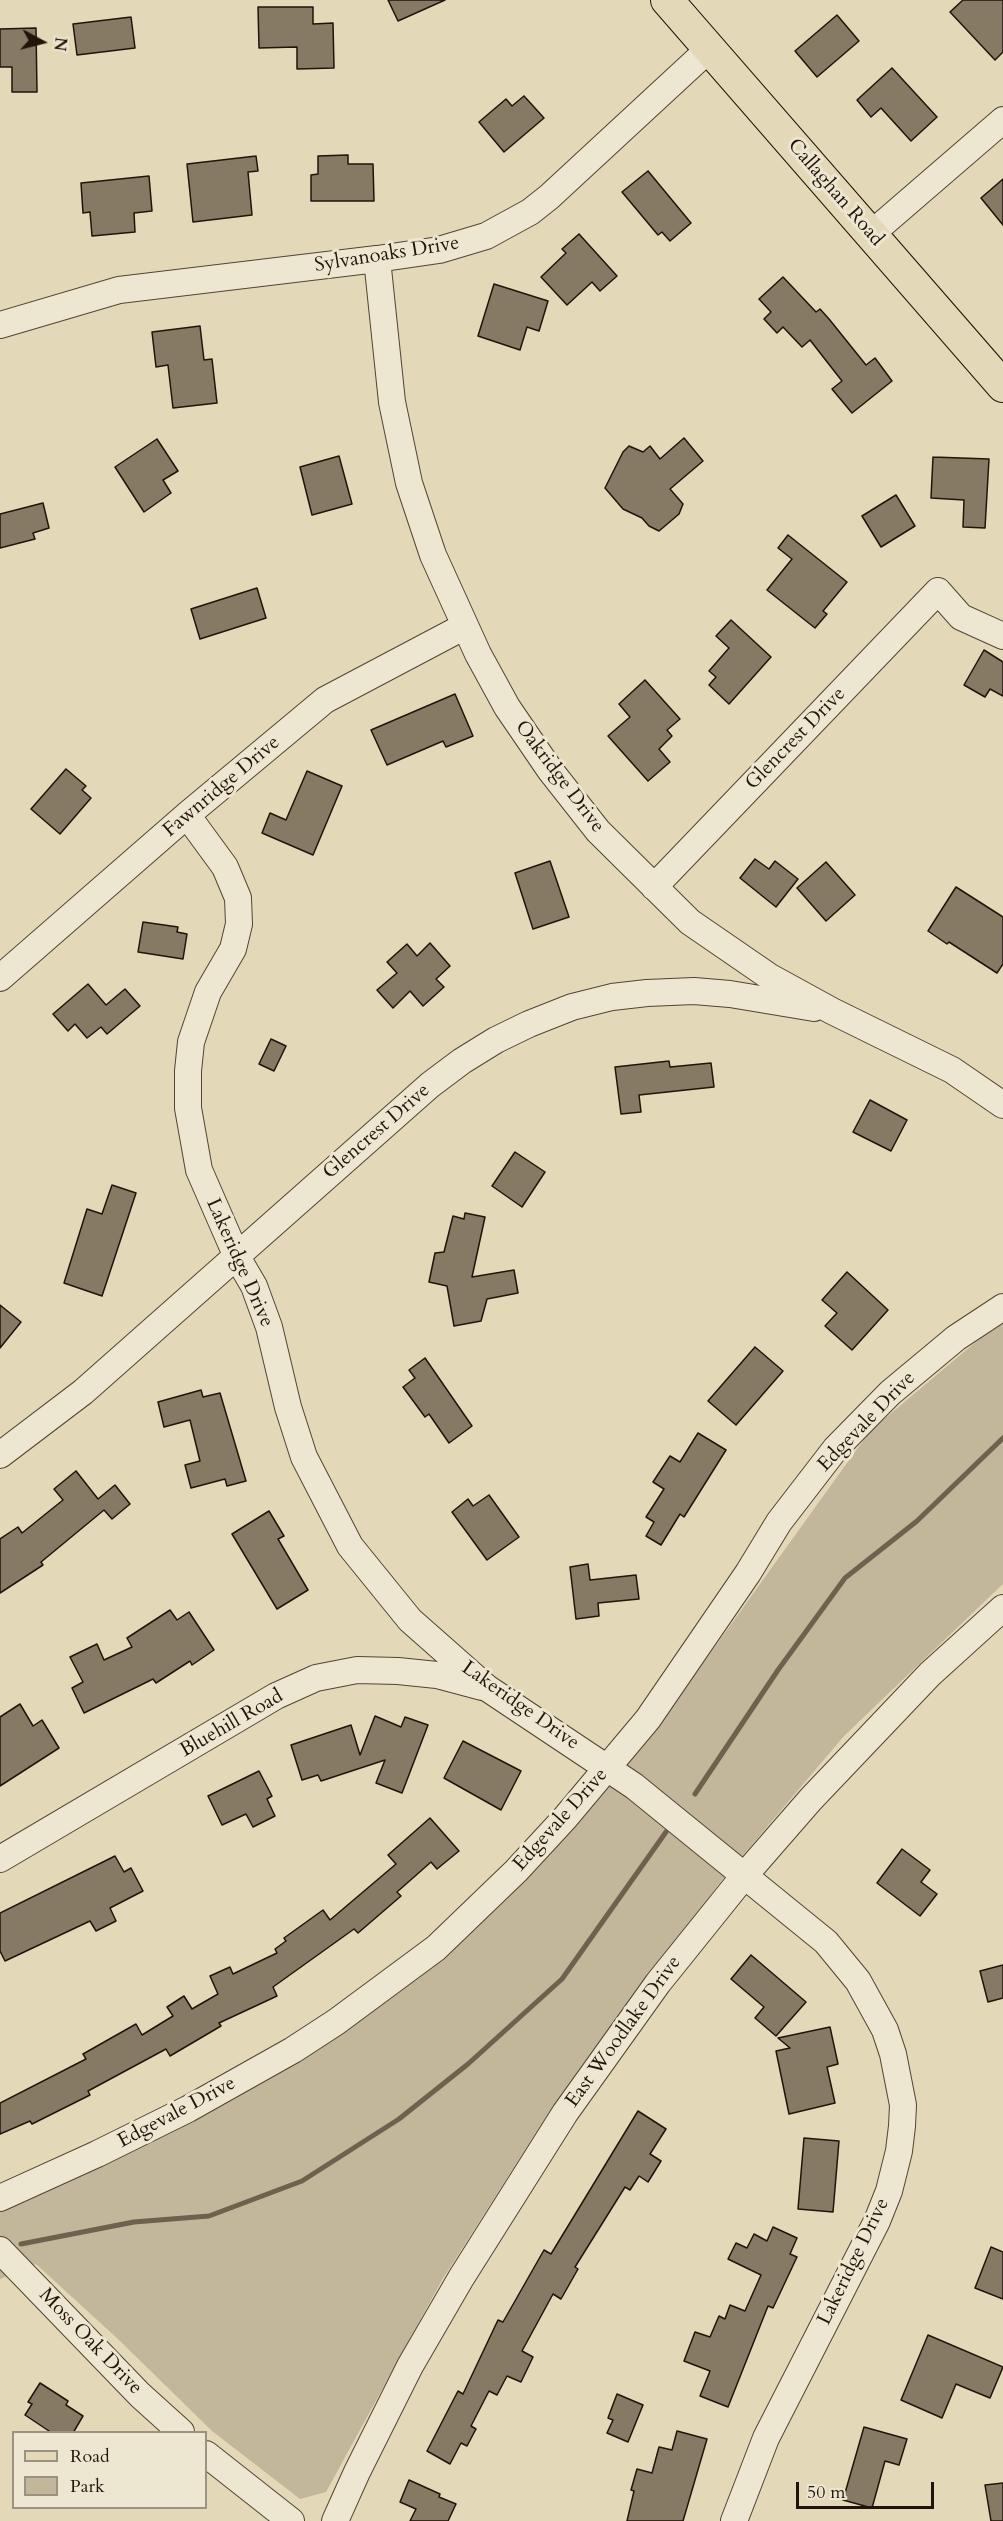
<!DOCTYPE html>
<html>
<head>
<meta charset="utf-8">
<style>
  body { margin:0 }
  #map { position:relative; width:1003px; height:2521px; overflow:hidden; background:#e3d8b7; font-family:Cardo,serif }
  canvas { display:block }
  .legend { position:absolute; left:12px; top:2431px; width:195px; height:78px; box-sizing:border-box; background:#ede6d0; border:2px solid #9b9281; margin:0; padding:8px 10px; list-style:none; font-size:18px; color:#21140a }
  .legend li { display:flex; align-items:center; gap:12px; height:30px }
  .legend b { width:30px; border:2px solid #9b9281 }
  .north { position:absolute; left:12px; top:12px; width:60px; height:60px; -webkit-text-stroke:4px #ede6d0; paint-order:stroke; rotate:97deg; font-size:16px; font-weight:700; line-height:24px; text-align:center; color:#21140a }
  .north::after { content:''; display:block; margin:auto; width:21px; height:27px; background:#21140a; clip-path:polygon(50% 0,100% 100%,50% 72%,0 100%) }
  .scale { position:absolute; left:796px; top:2482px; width:138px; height:27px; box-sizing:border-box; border:3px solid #21140a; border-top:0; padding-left:8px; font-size:18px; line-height:21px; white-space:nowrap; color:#21140a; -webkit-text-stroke:4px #ede6d0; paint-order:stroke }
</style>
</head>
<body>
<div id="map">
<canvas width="1003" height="2521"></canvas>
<ul class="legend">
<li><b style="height:8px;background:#e3d8b7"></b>Road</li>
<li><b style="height:16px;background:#c2b79a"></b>Park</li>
</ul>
<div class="north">N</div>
<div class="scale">50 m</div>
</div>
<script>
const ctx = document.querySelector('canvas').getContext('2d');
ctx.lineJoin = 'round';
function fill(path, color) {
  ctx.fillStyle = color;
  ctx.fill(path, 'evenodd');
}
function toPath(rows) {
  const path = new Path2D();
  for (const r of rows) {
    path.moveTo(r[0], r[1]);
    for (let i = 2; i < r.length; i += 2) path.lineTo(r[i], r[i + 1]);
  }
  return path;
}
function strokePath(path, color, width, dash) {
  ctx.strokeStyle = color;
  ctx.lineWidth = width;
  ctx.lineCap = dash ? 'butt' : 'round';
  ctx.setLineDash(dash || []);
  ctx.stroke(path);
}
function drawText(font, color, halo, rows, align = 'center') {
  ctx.font = font + ' Cardo,serif';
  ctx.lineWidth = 6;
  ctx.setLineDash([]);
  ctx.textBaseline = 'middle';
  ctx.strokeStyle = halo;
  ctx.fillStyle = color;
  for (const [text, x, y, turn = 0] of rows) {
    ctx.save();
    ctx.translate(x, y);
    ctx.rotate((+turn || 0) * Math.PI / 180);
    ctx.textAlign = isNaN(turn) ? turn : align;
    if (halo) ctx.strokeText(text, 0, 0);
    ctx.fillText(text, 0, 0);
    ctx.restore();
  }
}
fill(toPath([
  [1003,1319,1003,1584,844,1736,722,1880,546,2117,442,2280,326,2492,300,2499,212,2431,119,2340,36,2264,0,2279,0,2211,181,2127,299,2057,424,1971,668,1712,870,1431]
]), '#c2b79a');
strokePath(toPath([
  [695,1794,778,1670,845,1578,917,1521,1003,1438],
  [21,2244,134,2222,209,2216,302,2181,399,2119,468,2064,562,1979,666,1832]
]), '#6e614e', 5);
const building = toPath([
  [388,0,445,0,398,21,388,0],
  [963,0,1003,0,1003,52,995,60,950,12,963,0],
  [258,7,313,7,313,24,333,23,334,68,297,69,297,47,259,48,258,7],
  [837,15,859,41,817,77,795,51,837,15],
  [131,17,135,48,77,55,73,24,131,17],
  [36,28,37,92,12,92,12,67,0,67,0,29,36,28],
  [892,68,937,117,911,141,881,108,871,117,857,100,892,68],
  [524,96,544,118,504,152,479,122,506,99,512,106,524,96],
  [348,155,348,164,373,164,374,201,311,201,311,175,318,174,318,156,348,155],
  [256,156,258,171,248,172,252,215,193,222,187,164,256,156],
  [648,171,691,223,670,241,662,232,658,235,622,192,648,171],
  [149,176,152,211,134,213,135,232,92,236,90,212,83,213,81,183,149,176],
  [1003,179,1003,225,981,198,1003,179],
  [579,234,617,276,600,291,592,282,567,305,541,277,566,253,562,249,579,234],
  [783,277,816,312,820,309,829,319,866,365,875,358,892,381,852,413,832,389,842,381,810,340,802,347,783,327,777,333,764,319,771,312,759,299,783,277],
  [494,284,548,301,539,331,527,327,520,350,478,336,494,284],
  [200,326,204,360,212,359,217,403,173,408,168,365,156,367,152,332,200,326],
  [684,438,703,461,670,489,683,504,679,514,659,531,649,526,642,518,623,509,605,488,623,452,629,446,643,452,650,446,660,459,684,438],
  [157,439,178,471,163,480,171,493,144,512,115,467,157,439],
  [339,456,352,504,312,515,300,467,339,456],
  [933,457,989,459,985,528,963,527,964,500,931,498,933,457],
  [896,495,915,526,881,547,862,516,896,495],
  [43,503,49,528,33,533,35,539,0,548,0,514,43,503],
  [788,535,847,582,823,611,827,614,815,628,767,590,792,559,778,548,788,535],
  [257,588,266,618,200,639,191,609,257,588],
  [731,620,771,657,729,704,709,685,716,677,709,671,729,648,716,636,731,620],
  [984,650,1003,662,1003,696,990,689,985,697,964,685,984,650],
  [645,680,680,719,667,730,672,736,659,749,670,762,648,781,608,736,630,717,619,704,645,680],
  [455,694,473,736,446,747,443,741,387,765,371,730,455,694],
  [66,769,86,786,82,790,91,798,60,834,31,809,66,769],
  [307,771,342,786,313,855,262,833,270,813,286,820,307,771],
  [755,859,769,869,775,861,798,879,776,907,740,878,755,859],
  [550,861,569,917,533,929,515,873,550,861],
  [826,862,855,895,826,921,797,888,826,862],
  [956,887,1003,917,1003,964,997,973,949,942,947,944,928,931,956,887],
  [143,922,178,927,177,932,187,934,183,959,138,952,143,922],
  [430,943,450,966,436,979,444,987,423,1006,410,991,393,1008,377,990,397,973,387,962,407,944,417,956,430,943],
  [88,984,106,1005,125,989,140,1006,107,1034,101,1027,87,1038,75,1024,68,1031,53,1014,88,984],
  [271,1039,286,1046,274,1071,259,1064,271,1039],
  [669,1061,670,1067,711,1063,714,1087,639,1095,641,1112,621,1114,615,1067,669,1061],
  [870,1100,907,1120,891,1151,853,1132,870,1100],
  [515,1152,545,1172,522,1207,492,1186,515,1152],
  [112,1185,136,1193,102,1296,64,1283,87,1209,102,1214,112,1185],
  [465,1213,485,1217,472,1277,514,1270,518,1293,487,1299,481,1321,454,1326,447,1286,429,1282,435,1253,444,1252,453,1216,464,1219,465,1213],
  [847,1272,888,1310,852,1350,825,1326,837,1313,822,1300,847,1272],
  [0,1305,21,1322,0,1348,0,1305],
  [755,1347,783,1371,736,1425,708,1401,755,1347],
  [425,1358,472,1426,449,1443,429,1414,425,1417,403,1387,415,1378,409,1370,425,1358],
  [201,1390,203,1397,220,1393,246,1481,227,1486,225,1479,191,1488,185,1465,200,1461,190,1420,164,1427,158,1402,201,1390],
  [698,1433,726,1450,684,1517,680,1514,661,1545,646,1536,654,1522,646,1517,664,1489,653,1482,670,1456,680,1462,698,1433],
  [76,1471,98,1499,115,1485,130,1504,112,1519,104,1510,41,1562,43,1565,0,1593,0,1539,18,1527,22,1533,63,1500,54,1489,76,1471],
  [489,1495,519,1537,487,1560,452,1512,468,1499,473,1506,489,1495],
  [269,1511,284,1536,278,1539,308,1590,277,1609,232,1534,269,1511],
  [588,1564,590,1580,636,1575,639,1599,598,1603,599,1616,576,1619,570,1567,588,1564],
  [170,1610,177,1620,189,1612,214,1650,192,1665,190,1661,156,1683,153,1679,84,1713,72,1688,83,1682,70,1657,97,1644,104,1660,132,1647,127,1638,170,1610],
  [20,1704,33,1726,42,1720,59,1748,0,1786,0,1717,20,1704],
  [375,1716,401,1727,405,1717,428,1725,402,1793,376,1783,385,1760,321,1781,318,1775,302,1780,291,1745,351,1725,360,1755,375,1716],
  [463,1741,521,1771,501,1810,444,1778,463,1741],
  [259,1771,272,1796,267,1799,275,1816,253,1827,246,1814,222,1825,208,1796,259,1771],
  [430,1818,459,1851,437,1869,431,1862,397,1892,401,1896,358,1933,354,1929,273,1987,277,1996,219,2023,221,2026,170,2056,166,2049,88,2091,90,2095,32,2124,30,2121,0,2134,0,2103,86,2059,83,2054,136,2024,142,2035,173,2016,167,2007,184,1996,192,2009,218,1994,210,1976,230,1967,233,1974,277,1953,275,1949,286,1941,284,1938,323,1910,330,1920,396,1864,388,1855,430,1818],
  [902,1849,930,1870,921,1882,937,1894,920,1916,877,1883,902,1849],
  [115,1856,124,1872,131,1868,143,1891,110,1908,116,1921,96,1931,90,1921,5,1961,0,1951,0,1913,115,1856],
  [751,1955,806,2002,776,2036,755,2018,764,2007,731,1979,751,1955],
  [1003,1965,1003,1998,988,2002,980,1971,1003,1965],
  [830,2027,838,2064,827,2067,835,2103,789,2114,776,2051,790,2048,778,2038,830,2027],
  [638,2111,666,2129,650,2154,661,2161,648,2182,639,2176,630,2190,625,2187,575,2267,578,2269,561,2299,553,2294,522,2351,533,2357,521,2382,507,2376,497,2395,489,2391,471,2426,476,2429,467,2446,461,2443,450,2464,427,2451,458,2391,463,2394,498,2320,503,2322,544,2250,551,2254,638,2111],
  [804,2138,839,2141,833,2212,798,2209,804,2138],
  [773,2227,797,2238,790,2254,797,2257,773,2308,768,2306,728,2407,700,2396,710,2371,684,2361,695,2332,710,2337,719,2316,725,2319,730,2305,745,2311,761,2275,728,2259,736,2243,747,2248,754,2234,767,2241,773,2227],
  [991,2247,1003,2252,1003,2299,975,2288,991,2247],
  [928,2335,1003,2367,990,2398,956,2384,942,2418,901,2400,928,2335],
  [40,2383,68,2401,66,2405,83,2416,73,2433,52,2433,25,2415,32,2404,28,2402,40,2383],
  [617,2394,643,2405,628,2442,607,2433,613,2420,608,2418,617,2394],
  [864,2427,907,2439,899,2465,885,2461,872,2508,843,2500,864,2427],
  [677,2431,707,2439,683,2521,627,2521,634,2491,631,2490,637,2469,652,2473,659,2447,672,2450,677,2431],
  [409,2480,440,2494,439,2497,456,2504,448,2521,410,2521,416,2509,400,2502,409,2480],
  [1003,2483,1003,2521,991,2521,985,2485,1003,2483]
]);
fill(building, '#867a64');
strokePath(building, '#21140a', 1.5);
const minor = toPath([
  [871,234,1003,120],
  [377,259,392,402,409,483,433,555,478,654,507,707,550,770,598,831,690,922,770,977,832,1011,952,1070,1003,1105],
  [0,325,119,290,377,259,439,250,486,236,530,212,549,197,709,49],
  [187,815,225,867,238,898,239,924,233,949,208,992,191,1042,188,1071,188,1108,199,1170,237,1257,254,1286,269,1327,288,1407,304,1457,350,1546,410,1620,487,1688,634,1786,826,1942,858,1981,885,2030,893,2054,903,2105,902,2126,899,2151,889,2191,877,2221,766,2438,734,2521],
  [654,887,938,591,961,617,1003,636],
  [0,978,187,815,325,700,465,626],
  [0,1455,83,1392,430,1085,462,1061,496,1040,529,1024,572,1007,612,997,647,993,694,991,730,994,814,1008],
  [0,1859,276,1696,316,1678,357,1670,398,1671,437,1675,482,1687],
  [0,2198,97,2154,188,2109,293,2050,336,2022,436,1948,516,1871,565,1818,648,1719,748,1573,779,1522,836,1448,890,1393,956,1338,1003,1307],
  [0,2250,140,2395,181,2432],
  [206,2454,291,2521],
  [335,2521,357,2472,410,2366,461,2278,565,2113,658,1983,744,1876,811,1799,930,1674,1003,1608]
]);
const major = toPath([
  [667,0,1003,386]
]);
strokePath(minor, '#524535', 28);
strokePath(major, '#21140a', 34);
strokePath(minor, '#ede6d0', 26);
strokePath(major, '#e3d8b7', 32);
drawText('20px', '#21140a', '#ede6d0', [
  ["Callaghan Road",835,193,49],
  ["Sylvanoaks Drive",387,255,-9],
  ["Glencrest Drive",796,739,-46],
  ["Oakridge Drive",559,777,53],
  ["Fawnridge Drive",222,787,-40],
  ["Glencrest Drive",377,1132,-41],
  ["Lakeridge Drive",239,1263,66],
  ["Edgevale Drive",867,1422,-46],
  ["Lakeridge Drive",520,1706,35],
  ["Bluehill Road",232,1724,-30],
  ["Edgevale Drive",561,1820,-48],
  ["East Woodlake Drive",624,2032,-54],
  ["Edgevale Drive",177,2113,-28],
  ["Lakeridge Drive",854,2262,-64],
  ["Moss Oak Drive",90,2342,46]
]);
</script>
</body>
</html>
